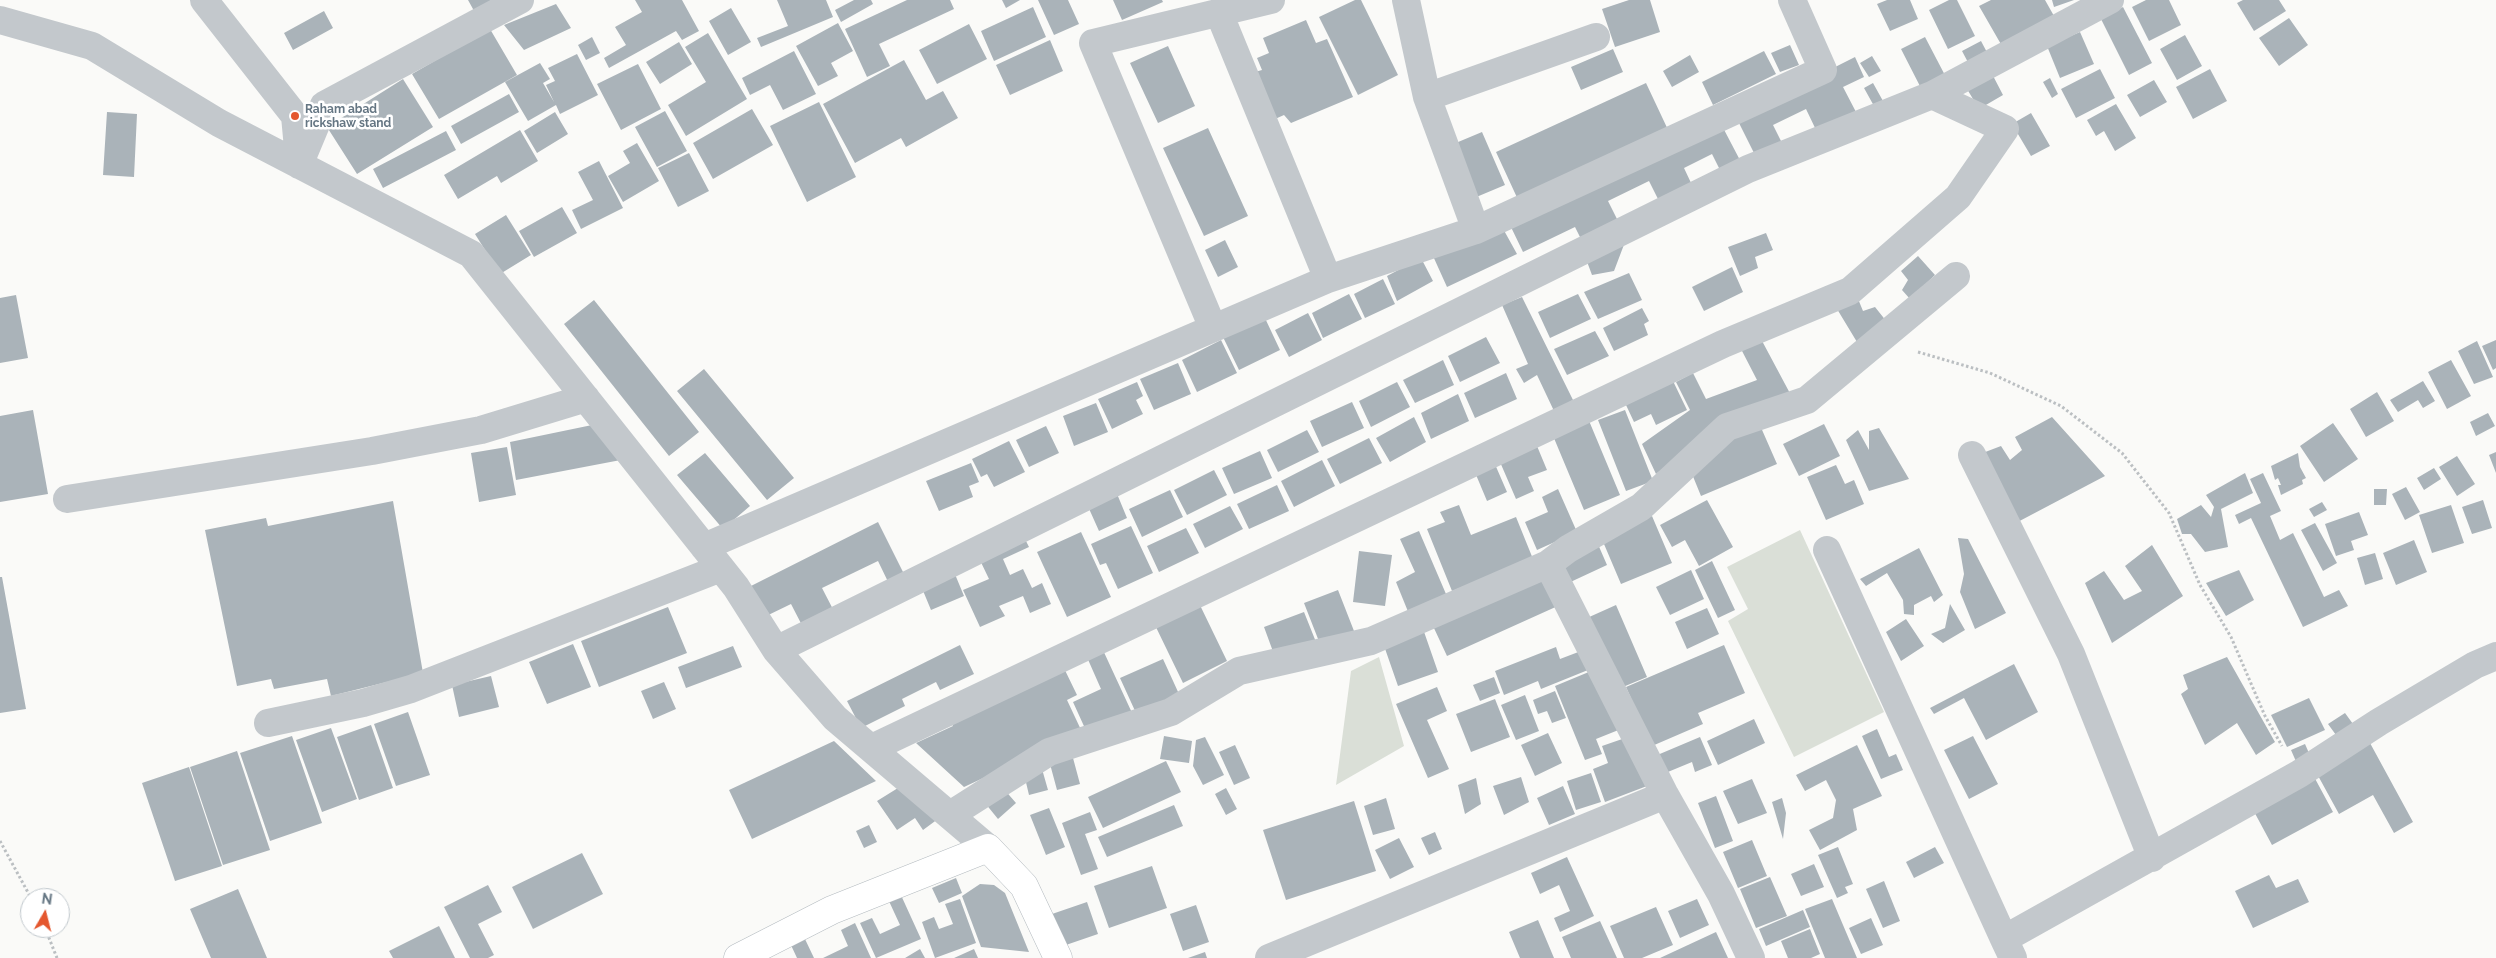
<!DOCTYPE html>
<html>
<head>
<meta charset="utf-8">
<style>
  body { margin:0 }
  #map { position:relative; width:2496px; height:958px; overflow:hidden; background:#fafaf8; font-family:Raleway,sans-serif }
  canvas { display:block }
  .north { position:absolute; left:20px; top:888px; width:50px; height:50px; box-sizing:border-box; background:#fff; border:1px solid #c1c8cd; border-radius:50%; rotate:8deg; font-size:14px; font-weight:700; line-height:20px; text-align:center; color:#657683 }
  .north::after { content:''; display:block; margin:auto; width:18px; height:22px; background:#e4572e; clip-path:polygon(50% 0,100% 100%,50% 72%,0 100%) }
</style>
</head>
<body>
<div id="map">
<canvas width="2496" height="958"></canvas>
<div class="north">N</div>
</div>
<script>
const ctx = document.querySelector('canvas').getContext('2d');
ctx.lineJoin = 'round';
function fill(path, color) {
  ctx.fillStyle = color;
  ctx.fill(path, 'evenodd');
}
function toPath(rows) {
  const path = new Path2D();
  for (const r of rows) {
    path.moveTo(r[0], r[1]);
    for (let i = 2; i < r.length; i += 2) path.lineTo(r[i], r[i + 1]);
  }
  return path;
}
function strokePath(path, color, width, dash) {
  ctx.strokeStyle = color;
  ctx.lineWidth = width;
  ctx.lineCap = dash ? 'butt' : 'round';
  ctx.setLineDash(dash || []);
  ctx.stroke(path);
}
function drawText(font, color, halo, rows, align = 'center') {
  ctx.font = font + ' Raleway,sans-serif';
  ctx.lineWidth = 5;
  ctx.setLineDash([]);
  ctx.textBaseline = 'middle';
  ctx.strokeStyle = halo;
  ctx.fillStyle = color;
  for (const [text, x, y, turn = 0] of rows) {
    ctx.save();
    ctx.translate(x, y);
    ctx.rotate((+turn || 0) * Math.PI / 180);
    ctx.textAlign = isNaN(turn) ? turn : align;
    if (halo) ctx.strokeText(text, 0, 0);
    ctx.fillText(text, 0, 0);
    ctx.restore();
  }
}
fill(toPath([
  [1800,530,1884,712,1794,757,1728,621,1748,609,1727,567],
  [1379,657,1404,746,1336,785,1351,671]
]), '#dadfd7');
fill(toPath([
  [468,0,508,0,478,18],
  [635,0,682,0,699,31,682,40,676,31,609,68,604,58,626,45,615,27,642,12],
  [777,0,826,0,833,17,761,47,757,38,788,26],
  [854,0,871,0,873,4,841,22,835,10],
  [907,0,950,0,954,9,879,44,890,66,867,77,845,29],
  [1002,0,1020,0,1006,8],
  [1038,0,1068,0,1079,24,1054,35],
  [1113,0,1162,0,1163,2,1122,20],
  [1355,0,1361,0,1398,75,1358,95,1319,17],
  [1629,0,1650,0,1660,32,1615,47,1602,9],
  [1887,0,1910,0,1918,19,1890,31,1877,4],
  [1949,0,1957,0,1975,36,1948,49,1929,10],
  [1991,0,2045,0,2054,16,2002,46,1979,6],
  [2052,0,2074,0,2054,7],
  [2146,0,2169,0,2181,25,2149,41,2132,7],
  [2243,0,2279,0,2286,11,2254,31,2237,3],
  [556,4,571,28,524,50,504,25],
  [1033,7,1046,37,994,61,981,31],
  [2123,7,2152,63,2129,75,2101,19],
  [731,8,751,42,728,55,709,21],
  [324,11,333,28,293,50,284,33],
  [2289,18,2308,45,2279,66,2259,38],
  [1306,20,1316,43,1327,39,1353,97,1291,123,1284,115,1275,119,1255,72,1262,70,1257,58,1269,53,1263,38],
  [838,23,853,51,831,63,838,76,818,86,796,46],
  [969,24,987,59,937,84,919,50],
  [490,29,517,75,439,119,412,74],
  [2080,32,2094,64,2060,78,2047,46],
  [708,33,747,99,686,136,668,105,706,82,685,47],
  [2185,35,2202,66,2177,80,2160,49],
  [592,37,600,53,586,60,578,45],
  [1925,37,1948,81,1924,94,1901,49],
  [1050,40,1063,71,1010,95,996,65],
  [1981,41,1990,58,1971,68,1962,51],
  [679,42,692,64,660,84,646,62],
  [1790,45,1799,65,1780,72,1771,53],
  [1168,46,1195,106,1158,123,1130,63],
  [1613,49,1623,72,1581,90,1571,67],
  [794,51,816,94,783,110,770,85,750,95,742,78],
  [1764,51,1776,74,1713,105,1702,82],
  [577,54,598,95,560,114,556,105,528,121,505,82,540,63,550,79,543,83,554,102,546,85,555,81,548,68],
  [1690,55,1699,72,1672,87,1663,71],
  [1872,56,1881,71,1869,77,1860,63],
  [1855,57,1864,77,1843,87,1856,112,1817,132,1806,109,1773,125,1783,145,1757,159,1736,117],
  [904,60,926,100,943,91,958,118,906,147,901,138,855,163,823,104],
  [638,64,661,109,621,130,597,84],
  [2100,69,2115,98,2076,118,2061,89],
  [2210,69,2227,101,2193,119,2176,87],
  [1990,70,2003,95,1979,109,1964,84],
  [2050,78,2058,94,2052,98,2043,82],
  [403,79,433,127,357,174,327,127],
  [2154,80,2167,102,2140,117,2127,95],
  [1646,83,1670,134,1520,204,1496,152],
  [1873,83,1883,101,1874,106,1864,88],
  [509,94,519,112,461,144,451,126],
  [819,102,856,177,807,202,770,126],
  [2116,104,2136,138,2115,151,2104,131,2096,136,2087,120],
  [752,109,773,145,713,179,693,143],
  [665,111,687,151,657,167,635,127],
  [107,112,137,114,134,177,103,175],
  [555,112,568,134,537,153,524,131],
  [2031,113,2050,146,2031,156,2012,124],
  [1720,122,1742,164,1722,174,1712,154,1684,168,1692,185,1659,201,1649,181,1608,201,1618,221,1581,239,1575,227,1523,252,1510,225],
  [1208,128,1248,216,1204,236,1163,148],
  [520,130,538,161,501,183,497,176,458,199,444,175],
  [446,131,456,150,383,188,373,169],
  [1482,132,1505,185,1474,198,1451,145],
  [637,143,659,181,623,202,608,176,630,163,623,151],
  [689,153,709,191,678,207,658,168],
  [599,161,623,208,581,229,572,210,593,200,578,172],
  [562,207,577,233,534,257,519,231],
  [506,215,531,255,500,274,475,234],
  [1501,225,1517,254,1447,287,1433,256],
  [1766,233,1773,250,1755,257,1758,268,1740,276,1728,247],
  [1225,240,1238,267,1218,277,1205,250],
  [1625,242,1614,271,1592,275,1586,259],
  [1918,256,1935,275,1910,299,1902,290,1908,280,1901,271],
  [1421,258,1433,281,1397,301,1387,276],
  [1732,267,1743,292,1704,311,1692,287],
  [1629,273,1642,300,1598,319,1584,292],
  [1383,279,1395,304,1365,318,1354,294],
  [1349,294,1362,319,1323,338,1312,313],
  [1578,294,1591,319,1550,338,1538,312],
  [1856,294,1863,311,1875,307,1887,322,1860,347,1834,304],
  [16,295,28,358,0,363,0,298],
  [1522,297,1573,400,1554,411,1537,375,1524,383,1516,369,1528,364,1502,305],
  [594,300,699,432,669,456,564,324],
  [1642,308,1649,321,1644,324,1648,335,1614,351,1603,328],
  [1308,313,1322,340,1289,357,1275,330],
  [1264,316,1280,350,1239,370,1223,337],
  [1595,331,1609,356,1567,375,1554,349],
  [1486,337,1500,363,1460,382,1448,356],
  [1761,339,1793,399,1719,424,1656,474,1642,444,1690,410,1676,382,1693,373,1706,399,1757,380,1741,349],
  [1221,340,1237,373,1197,392,1182,360],
  [2496,340,2496,368,2493,370,2482,346],
  [2477,341,2493,377,2474,384,2458,351],
  [1443,360,1454,385,1415,403,1403,380],
  [2451,360,2471,396,2447,409,2428,372],
  [1178,363,1191,394,1154,410,1140,379],
  [704,369,794,478,767,500,677,391],
  [1506,373,1517,399,1475,418,1464,393],
  [1673,381,1687,410,1656,425,1651,414,1634,422,1626,405],
  [2423,381,2435,401,2423,408,2418,400,2398,412,2390,400],
  [1137,382,1143,396,1136,400,1143,414,1112,429,1098,399],
  [1397,382,1410,407,1371,427,1359,401],
  [2377,392,2394,421,2366,437,2350,409],
  [1458,394,1469,421,1431,439,1421,413],
  [1352,402,1364,428,1322,447,1310,421],
  [1096,403,1108,432,1074,446,1063,416],
  [33,410,48,494,0,502,0,416],
  [1625,410,1653,481,1626,491,1598,420],
  [2488,413,2495,426,2476,436,2470,422],
  [1587,416,1620,495,1584,510,1551,431],
  [1414,417,1426,442,1390,462,1376,438],
  [2052,417,2105,476,2012,525,1980,454,2001,446,2010,460,2022,450,2015,437],
  [1759,423,1777,464,1701,496,1692,474,1719,440],
  [2333,423,2358,459,2324,482,2300,446],
  [597,424,626,459,516,480,510,442],
  [1824,424,1840,456,1799,476,1783,444],
  [1046,426,1059,453,1029,467,1016,440],
  [1879,428,1909,479,1869,491,1846,440,1858,430,1869,450,1869,431],
  [1307,430,1319,452,1278,472,1267,450],
  [1369,438,1382,463,1340,484,1327,459],
  [1009,441,1025,472,994,487,987,474,981,477,972,459],
  [1537,446,1547,470,1528,477,1534,491,1516,499,1500,462],
  [507,447,516,495,479,502,471,453],
  [1260,451,1272,478,1234,494,1222,468],
  [2496,452,2496,473,2489,455],
  [705,453,750,506,723,529,677,475],
  [2298,453,2300,467,2306,478,2302,480,2303,484,2281,495,2278,485,2281,485,2278,478,2275,480,2271,466],
  [2457,456,2475,484,2457,496,2439,467],
  [1322,460,1335,486,1294,507,1281,481],
  [1494,462,1507,492,1487,501,1474,470],
  [971,463,979,482,969,486,973,497,939,511,926,481],
  [1836,465,1845,484,1854,480,1864,504,1826,520,1807,477],
  [2434,468,2441,479,2424,490,2417,478],
  [1214,470,1227,495,1187,515,1174,490],
  [2245,473,2253,493,2221,509,2228,547,2205,552,2191,534,2182,534,2177,519,2201,505,2211,517,2214,507,2206,495],
  [2263,473,2281,511,2270,516,2280,540,2293,533,2324,597,2339,590,2348,606,2303,627,2251,518,2239,524,2235,515,2261,503,2250,479],
  [1277,485,1289,511,1249,529,1237,504],
  [2406,487,2420,512,2405,520,2392,494],
  [1115,489,1127,518,1099,531,1086,502],
  [1558,489,1577,532,1537,550,1525,522,1548,512,1542,497],
  [2374,489,2387,489,2386,505,2374,505],
  [1170,490,1183,517,1142,537,1129,509],
  [1707,500,1733,547,1699,566,1685,540,1672,547,1660,525],
  [2483,500,2492,528,2472,534,2462,507],
  [393,501,423,673,331,696,327,679,274,689,271,679,237,686,205,530,266,518,268,526],
  [2322,502,2327,510,2314,517,2309,509],
  [1459,505,1471,535,1516,517,1533,559,1452,591,1427,529,1445,522,1440,512],
  [2451,505,2464,543,2432,553,2419,515],
  [1230,506,1243,529,1205,548,1193,524],
  [2359,512,2368,535,2351,541,2354,550,2336,556,2325,524],
  [1652,516,1672,563,1621,584,1601,537],
  [878,522,908,582,892,590,878,561,822,588,837,617,806,633,791,604,758,620,743,590],
  [2315,523,2337,563,2323,571,2301,530],
  [1131,526,1153,573,1118,589,1106,563,1100,565,1091,544],
  [1186,528,1199,553,1159,572,1147,546],
  [1419,531,1446,594,1409,614,1396,582,1415,572,1400,539],
  [1081,532,1111,597,1067,617,1037,552],
  [1022,533,1029,547,1003,559,1010,575,1023,569,1032,588,1042,583,1051,604,1030,613,1023,596,999,606,1005,616,980,627,963,590,989,579,977,554],
  [1958,538,1968,539,2006,613,1975,629,1960,592,1964,574],
  [2414,540,2427,572,2396,585,2383,553],
  [1597,542,1607,565,1564,585,1554,563],
  [2152,545,2183,596,2112,643,2085,583,2104,571,2124,600,2142,591,2125,566],
  [1919,548,1943,595,1934,602,1931,596,1914,605,1914,615,1904,614,1903,600,1887,573,1866,586,1860,579],
  [1359,551,1392,555,1385,606,1353,602],
  [2375,553,2383,579,2365,585,2357,558],
  [1712,561,1735,610,1718,618,1695,570],
  [952,567,964,596,931,610,919,581],
  [1691,570,1704,599,1670,615,1656,587],
  [2239,570,2254,600,2226,616,2206,583],
  [1546,575,1560,605,1447,656,1433,626],
  [0,577,2,577,26,709,0,713],
  [1338,590,1354,631,1320,644,1304,603],
  [1197,599,1227,661,1183,683,1153,621],
  [1950,604,1965,630,1943,643,1931,634,1945,628],
  [1616,605,1647,677,1618,689,1587,618],
  [668,607,687,653,599,687,581,641],
  [1707,608,1719,634,1687,649,1675,622],
  [1304,612,1316,642,1275,657,1264,627],
  [1906,619,1924,646,1901,661,1886,632],
  [1422,626,1438,672,1398,686,1382,640],
  [573,644,591,687,547,704,529,662],
  [960,645,974,674,940,690,936,682,902,699,905,706,861,728,847,701],
  [1724,645,1745,693,1698,713,1703,724,1652,746,1626,687],
  [733,646,742,667,686,688,678,667],
  [1556,647,1560,659,1581,651,1588,670,1541,689,1538,681,1504,695,1495,671],
  [1102,648,1133,715,1088,735,1073,702,1101,689,1086,655],
  [2227,657,2275,742,2256,755,2237,723,2205,745,2181,694,2188,689,2183,675],
  [1163,659,1179,694,1136,713,1120,678],
  [1061,662,1077,695,1067,700,1082,732,964,787,916,743,953,726,947,715],
  [2014,664,2038,712,1986,740,1964,698,1934,714,1930,708],
  [1596,669,1621,729,1596,739,1602,754,1585,760,1555,686],
  [491,676,499,707,459,717,452,685],
  [1494,677,1500,693,1480,701,1473,685],
  [664,682,676,709,653,719,641,691],
  [1437,687,1447,711,1427,720,1449,769,1428,778,1396,704],
  [1555,691,1566,718,1552,723,1547,711,1538,714,1533,700],
  [1525,695,1539,731,1516,740,1501,705],
  [2309,698,2325,730,2287,747,2271,715],
  [1495,699,1510,737,1471,752,1456,714],
  [408,712,430,775,396,786,374,724],
  [2345,713,2353,724,2336,735,2328,724],
  [1754,719,1765,743,1718,765,1707,741],
  [371,725,393,788,359,800,337,737],
  [331,728,357,799,322,812,296,740],
  [1877,729,1889,757,1896,754,1903,770,1881,779,1862,736],
  [1548,733,1562,763,1535,776,1521,745],
  [292,736,322,823,270,841,240,753],
  [1164,736,1192,741,1189,763,1160,759],
  [1973,736,1998,784,1969,799,1944,750],
  [1205,737,1224,775,1203,785,1193,766,1196,740],
  [1628,737,1647,786,1605,802,1593,769,1608,763,1602,746],
  [1700,737,1712,765,1695,772,1692,762,1663,774,1655,756],
  [834,741,876,781,752,839,729,790],
  [2370,743,2413,822,2394,833,2373,795,2339,814,2316,772],
  [2305,744,2312,760,2298,766,2291,750],
  [1235,745,1250,778,1234,785,1219,752],
  [1857,745,1882,796,1853,809,1857,830,1820,850,1809,830,1833,818,1836,800,1826,780,1805,791,1796,775],
  [237,751,270,850,223,865,190,767],
  [1073,758,1080,784,1057,790,1050,764],
  [1166,761,1181,792,1103,828,1088,797],
  [189,767,222,866,175,881,142,783],
  [1042,769,1048,790,1029,795,1024,774],
  [1591,773,1601,802,1576,810,1567,781],
  [2312,773,2333,812,2272,845,2251,806],
  [1521,777,1529,802,1504,815,1493,786],
  [1476,778,1481,804,1465,814,1458,785],
  [1752,779,1767,813,1738,824,1723,791],
  [906,783,942,816,923,830,915,818,897,830,877,801],
  [1563,786,1575,814,1549,825,1537,798],
  [1003,788,1016,803,998,819,985,803],
  [1226,788,1237,809,1226,815,1215,794],
  [1716,796,1733,841,1715,848,1698,803],
  [1386,798,1395,829,1373,835,1364,806],
  [1782,798,1786,813,1783,839,1772,802],
  [1354,801,1376,871,1286,900,1263,830],
  [1174,805,1183,826,1107,857,1098,837],
  [1049,808,1065,847,1046,855,1030,815],
  [1090,812,1097,830,1085,834,1098,869,1081,875,1062,823],
  [869,825,877,842,864,848,856,831],
  [1435,832,1442,849,1429,855,1421,838],
  [1399,838,1414,867,1390,879,1375,850],
  [1752,840,1767,876,1738,888,1723,852],
  [1838,847,1853,884,1845,887,1848,893,1837,898,1818,855],
  [1935,847,1944,863,1914,878,1906,862],
  [582,853,603,894,533,929,512,887],
  [1567,857,1594,916,1560,932,1554,918,1570,911,1559,885,1540,894,1531,873],
  [1814,864,1824,887,1801,896,1791,874],
  [1152,866,1167,908,1109,928,1094,886],
  [2269,875,2276,888,2298,879,2309,902,2253,928,2235,891],
  [1770,877,1787,916,1756,928,1740,889],
  [956,878,962,893,939,903,932,888],
  [1884,881,1900,921,1883,928,1866,889],
  [980,884,994,885,1005,893,1029,952,981,947,962,896],
  [488,885,502,912,478,924,494,955,488,958,470,958,444,907],
  [238,889,267,958,211,958,190,909],
  [900,893,921,939,876,958,860,923,872,918,880,934,900,925,888,899],
  [960,899,976,943,935,958,922,922,934,917,939,929,953,924,945,904],
  [1697,899,1709,925,1680,938,1668,911],
  [1832,899,1857,958,1825,958,1805,909],
  [1087,902,1098,934,1063,946,1052,914],
  [1196,905,1209,942,1183,951,1170,914],
  [1656,907,1673,945,1642,958,1624,958,1610,926],
  [1803,910,1810,927,1766,946,1759,929],
  [1871,918,1883,945,1861,954,1849,928],
  [1538,920,1554,958,1520,958,1509,932],
  [1600,921,1617,958,1571,958,1562,937],
  [855,923,871,958,823,958,848,946,841,930],
  [439,926,455,958,393,958,389,951],
  [1810,929,1820,954,1811,958,1788,958,1781,941],
  [1716,932,1728,958,1660,958],
  [804,937,814,958,797,958,790,943],
  [920,949,925,958,905,958],
  [974,949,978,958,954,958],
  [1205,952,1207,958,1188,958]
]), '#aab3b9');
const secondary = toPath([
  [738,958,832,910,988,848,1024,886,1058,958]
]);
strokePath(secondary, '#b3babf', 29);
strokePath(toPath([
  [1918,352,1990,373,2061,406,2122,453,2169,513,2200,585,2231,637,2265,716,2282,746],
  [0,841,31,898],
  [45,928,57,958]
]), '#bbbfc2', 3, [2.5, 2.5]);
strokePath(toPath([
  [204,0,295,116,299,159],
  [1406,0,1427,97,1476,230],
  [1219,13,1328,279],
  [0,20,92,46,219,123,471,254,736,587,776,650,835,718,988,848],
  [1427,97,1596,37],
  [299,165,324,105,520,0],
  [1213,328,1093,43,1271,0],
  [1972,455,2071,654,2152,858],
  [67,499,372,451,481,430,586,398],
  [704,547,1328,279,1476,230,1823,70,1792,0],
  [1827,550,2004,939],
  [1548,564,1665,795,1721,894,1751,958],
  [776,650,1748,169,1932,95,2110,0],
  [268,723,363,703,411,689,721,568],
  [872,748,1723,344,1850,291,1958,197,2005,129,1932,95],
  [950,815,1049,752,1171,712,1239,671,1371,641,1548,564,1568,549,1641,507,1727,427,1807,400,1956,276],
  [1269,958,1665,795],
  [2013,958,2004,939,2299,774,2379,722,2475,665,2496,656]
]), '#c3c8cc', 28);
strokePath(secondary, '#fff', 28);
for (const [x, y, r, color] of [
  [295,116,5,"#e4572e"]
]) {
  const dot = new Path2D();
  dot.arc(x, y, r, 0, 2 * Math.PI);
  ctx.fillStyle = color;
  ctx.fill(dot);
  strokePath(dot, '#fff', 2);
}
drawText('bold 12px', '#657683', '#fff', [
  ["Raham abad",305,109],
  ["rickshaw stand",305,123]
], 'left');
</script>
</body>
</html>
